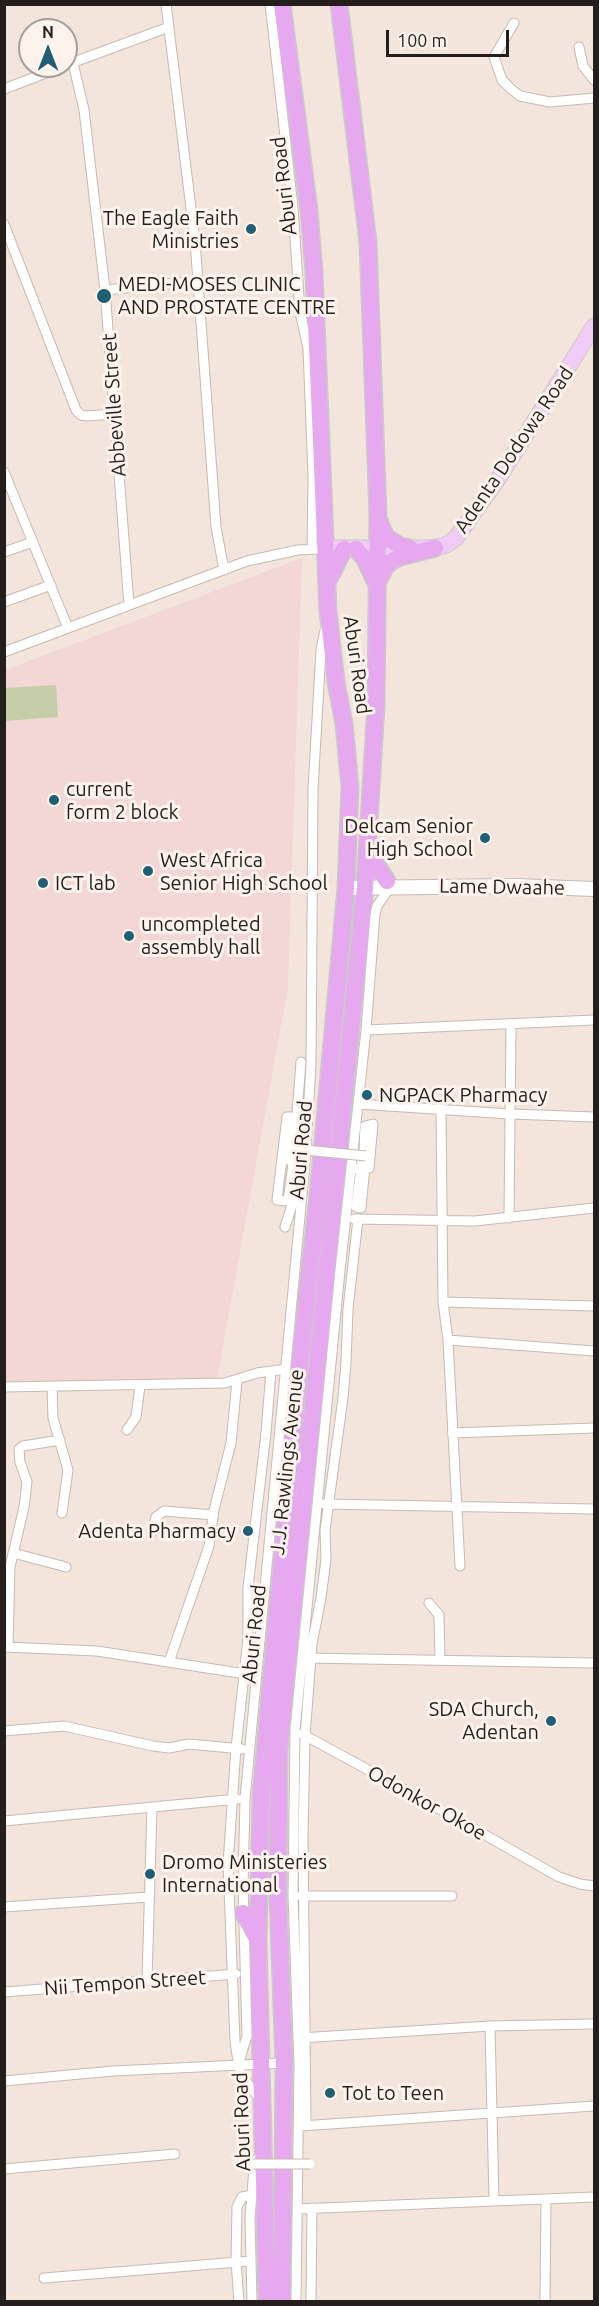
<!DOCTYPE html>
<html>
<head>
<meta charset="utf-8">
<style>
  body { margin:0 }
  #map { position:relative; width:599px; height:2306px; overflow:hidden; background:#f3e5dc; font-family:Ubuntu,sans-serif }
  canvas { display:block }
  .frame { position:absolute; inset:0; border:6px solid #241f1c; pointer-events:none }
  .north { position:absolute; left:18px; top:18px; width:60px; height:60px; box-sizing:border-box; background:#fef3ec; border:2px solid #a79e99; border-radius:50%; rotate:0deg; font-size:16px; font-weight:700; line-height:24px; text-align:center; color:#241f1c }
  .north::after { content:''; display:block; margin:auto; width:21px; height:27px; background:#1f6074; clip-path:polygon(50% 0,100% 100%,50% 72%,0 100%) }
  .scale { position:absolute; left:386px; top:30px; width:123px; height:27px; box-sizing:border-box; border:3px solid #241f1c; border-top:0; padding-left:8px; font-size:18px; line-height:21px; white-space:nowrap; color:#241f1c; -webkit-text-stroke:4px #fef3ec; paint-order:stroke }
</style>
</head>
<body>
<div id="map">
<canvas width="599" height="2306"></canvas>
<div class="frame"></div>
<div class="north">N</div>
<div class="scale">100 m</div>
</div>
<script>
const ctx = document.querySelector('canvas').getContext('2d');
ctx.lineJoin = 'round';
function fill(path, color) {
  ctx.fillStyle = color;
  ctx.fill(path, 'evenodd');
}
function toPath(rows) {
  const path = new Path2D();
  for (const r of rows) {
    path.moveTo(r[0], r[1]);
    for (let i = 2; i < r.length; i += 2) path.lineTo(r[i], r[i + 1]);
  }
  return path;
}
function strokePath(path, color, width, dash) {
  ctx.strokeStyle = color;
  ctx.lineWidth = width;
  ctx.lineCap = dash ? 'butt' : 'round';
  ctx.setLineDash(dash || []);
  ctx.stroke(path);
}
function drawText(font, color, halo, rows, align = 'center') {
  ctx.font = font + ' Ubuntu,sans-serif';
  ctx.lineWidth = 6;
  ctx.setLineDash([]);
  ctx.textBaseline = 'middle';
  ctx.strokeStyle = halo;
  ctx.fillStyle = color;
  for (const [text, x, y, turn = 0] of rows) {
    ctx.save();
    ctx.translate(x, y);
    ctx.rotate((+turn || 0) * Math.PI / 180);
    ctx.textAlign = isNaN(turn) ? turn : align;
    if (halo) ctx.strokeText(text, 0, 0);
    ctx.fillText(text, 0, 0);
    ctx.restore();
  }
}
fill(toPath([
  [302,558,288,987,216,1385,5,1384,5,670]
]), '#f2d7d5');
fill(toPath([
  [56,685,58,717,5,721,5,688]
]), '#c5cea9');
const street = toPath([
  [166,4,195,241,216,527,224,570],
  [270,4,293,207,300,312,308,348,313,476,312,549],
  [514,23,494,57,502,80,511,89,520,96,550,102,594,98],
  [579,47,583,66,594,80],
  [73,63,84,110,105,290,129,605],
  [66,65,169,27],
  [4,89,64,66],
  [4,224,76,410,81,415,87,416,115,414],
  [105,290,198,281],
  [4,472,68,628],
  [4,552,33,542],
  [4,602,51,585],
  [4,652,247,561,298,550,318,549],
  [366,1030,594,1020],
  [358,1104,510,1114,594,1117],
  [441,1109,443,1302,448,1340,460,1566],
  [295,1149,288,1201,277,1200,287,1117,291,1117,288,1160,298,1162,305,1163],
  [297,1155,295,1138,301,1062],
  [351,1169,369,1168,373,1124,365,1126,364,1152,362,1161,356,1207,361,1208,362,1197,366,1156],
  [509,1218,511,1024],
  [354,1219,475,1221,594,1208],
  [285,1227,295,1196],
  [443,1302,594,1306],
  [448,1340,594,1351],
  [4,1387,225,1383,257,1373,286,1369],
  [52,1387,53,1418,68,1470,62,1513],
  [127,1430,136,1417,140,1386],
  [452,1433,594,1428],
  [324,1504,594,1509],
  [152,1532,156,1517,164,1511,213,1515],
  [13,1553,66,1567],
  [429,1603,439,1615,440,1660],
  [4,1647,97,1651,252,1675],
  [8,1647,10,1567,24,1507,27,1482,20,1462,19,1449,23,1446,60,1440],
  [306,1658,594,1663],
  [169,1662,209,1546,214,1510,231,1443,237,1381],
  [4,1731,64,1726,153,1746,169,1748,189,1744,242,1749],
  [302,1734,422,1799,559,1877,580,1884,594,1886],
  [4,1821,238,1799],
  [301,1896,452,1896],
  [4,1907,149,1897],
  [147,1980,152,1807],
  [4,1992,236,1974],
  [490,2026,494,2200],
  [300,2038,490,2026,594,2024],
  [238,2062,235,2041,228,1864,236,1748,248,1639,248,1587,266,1433,271,1371],
  [4,2081,113,2071,284,2063],
  [259,2098,242,2076,238,2065,247,2036,243,1885,245,1799,305,1163,311,1065,313,789,321,650,325,630],
  [306,2125,303,1838,305,1736,312,1644,321,1598,326,1559,325,1530,343,1398,346,1363,348,1309,358,1219],
  [301,2126,594,2106],
  [4,2169,175,2154],
  [297,2209,594,2197],
  [44,2278,250,2261],
  [239,2302,236,2261,237,2207,242,2197,252,2195],
  [252,2302,250,2218,254,2168,257,2159],
  [296,2302,299,2065,293,1896,295,1730,340,1271,366,1030,375,914,377,906,389,889],
  [311,2302,312,2208],
  [545,2302,546,2200]
]);
const secondary = toPath([
  [346,888,516,886,594,889]
]);
const primary = toPath([
  [326,548,435,548,446,545,456,538,500,476,594,326]
]);
const highway = toPath([
  [379,521,386,537,400,546,410,548],
  [356,549,365,559,375,581],
  [330,577,344,549],
  [378,581,386,566,392,561,400,557,435,548],
  [369,853,387,881],
  [243,1913,257,1939],
  [267,2302,258,1942,261,1796,298,1380,319,1186,346,888,350,787,344,724,336,682,328,611,314,273,309,210,282,4],
  [282,2302,284,2063,278,1896,279,1749,365,888,376,705,378,515,368,242,339,4]
]);
strokePath(street, '#c7bab1', 11);
strokePath(secondary, '#c7bab1', 16);
strokePath(primary, '#cac9c9', 17);
strokePath(highway, '#cac9c9', 19);
strokePath(street, '#fff', 9);
strokePath(secondary, '#fff', 14);
strokePath(primary, '#f0cbf5', 15);
strokePath(highway, '#e6a8ee', 16);
const streetBridge = toPath([
  [295,1149,366,1156],
  [245,2164,310,2164]
]);
strokePath(streetBridge, '#c7bab1', 11, []);
strokePath(streetBridge, '#fff', 9);
for (const [x, y, r, color] of [
  [251,229,6,"#1f6074"],
  [104,296,8,"#1f6074"],
  [54,800,6,"#1f6074"],
  [485,838,6,"#1f6074"],
  [148,871,6,"#1f6074"],
  [43,883,6,"#1f6074"],
  [129,936,6,"#1f6074"],
  [367,1095,6,"#1f6074"],
  [248,1531,6,"#1f6074"],
  [551,1721,6,"#1f6074"],
  [150,1874,6,"#1f6074"],
  [330,2093,6,"#1f6074"]
]) {
  const dot = new Path2D();
  dot.arc(x, y, r, 0, 2 * Math.PI);
  ctx.fillStyle = color;
  ctx.fill(dot);
  strokePath(dot, '#fef3ec', 2);
}
drawText('20px', '#241f1c', '#fef3ec', [
  ["Aburi Road",284,186,-97],
  ["Abbeville Street",114,405,-94],
  ["Adenta Dodowa Road",514,450,-56],
  ["Aburi Road",357,665,82],
  ["Lame Dwaahe",502,887,1],
  ["Aburi Road",301,1150,-85],
  ["J.J. Rawlings Avenue",287,1462,-84],
  ["Aburi Road",254,1634,-84],
  ["Odonkor Okoe",427,1803,29],
  ["Nii Tempon Street",125,1983,-4],
  ["Aburi Road",242,2122,-92]
]);
drawText('20px', '#241f1c', '#fef3ec', [
  ["The Eagle Faith",239,218,"right"],
  ["Ministries",239,241,"right"],
  ["MEDI-MOSES CLINIC",118,284],
  ["AND PROSTATE CENTRE",118,307],
  ["current",66,789],
  ["form 2 block",66,812],
  ["Delcam Senior",473,826,"right"],
  ["High School",473,849,"right"],
  ["West Africa",160,860],
  ["Senior High School",160,883],
  ["ICT lab",55,883],
  ["uncompleted",141,924],
  ["assembly hall",141,947],
  ["NGPACK Pharmacy",379,1095],
  ["Adenta Pharmacy",236,1531,"right"],
  ["SDA Church,",539,1709,"right"],
  ["Adentan",539,1732,"right"],
  ["Dromo Ministeries",162,1862],
  ["International",162,1885],
  ["Tot to Teen",342,2093]
], 'left');
</script>
</body>
</html>
